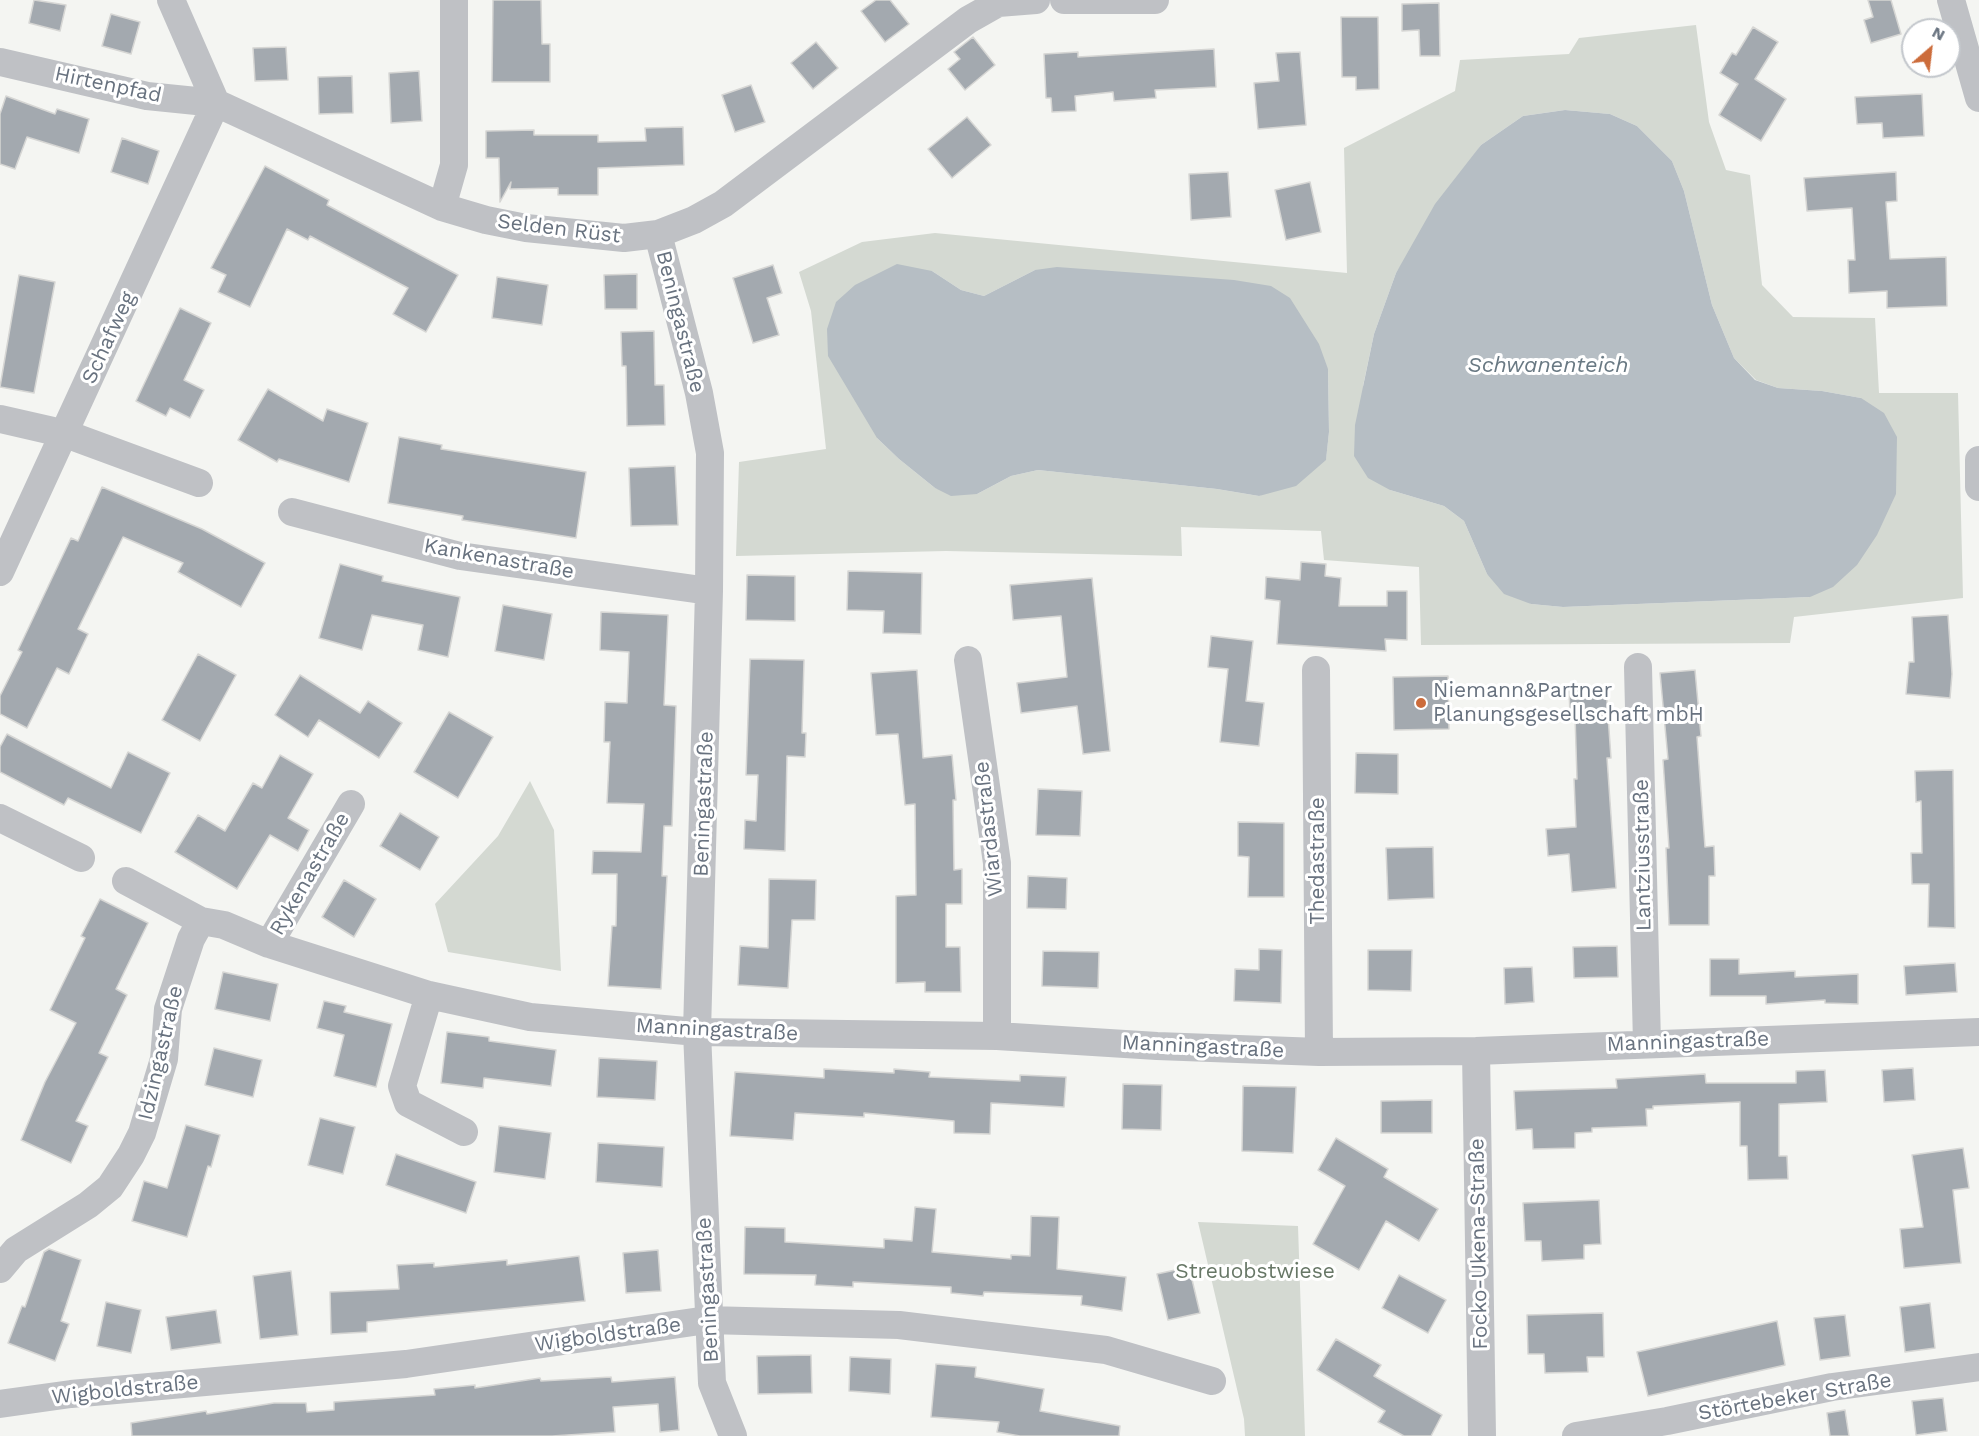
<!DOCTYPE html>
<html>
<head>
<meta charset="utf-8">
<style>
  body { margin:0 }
  #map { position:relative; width:1979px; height:1436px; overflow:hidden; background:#f4f5f2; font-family:"Work Sans",sans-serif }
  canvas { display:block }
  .north { position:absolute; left:1901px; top:18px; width:60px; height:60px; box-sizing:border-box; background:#fff; border:2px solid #c3c7cc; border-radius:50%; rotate:28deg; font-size:16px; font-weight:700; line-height:24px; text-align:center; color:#68727f }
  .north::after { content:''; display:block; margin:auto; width:21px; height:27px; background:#cc6c3b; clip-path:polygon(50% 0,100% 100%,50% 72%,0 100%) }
</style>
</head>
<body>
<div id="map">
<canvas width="1979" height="1436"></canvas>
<div class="north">N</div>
</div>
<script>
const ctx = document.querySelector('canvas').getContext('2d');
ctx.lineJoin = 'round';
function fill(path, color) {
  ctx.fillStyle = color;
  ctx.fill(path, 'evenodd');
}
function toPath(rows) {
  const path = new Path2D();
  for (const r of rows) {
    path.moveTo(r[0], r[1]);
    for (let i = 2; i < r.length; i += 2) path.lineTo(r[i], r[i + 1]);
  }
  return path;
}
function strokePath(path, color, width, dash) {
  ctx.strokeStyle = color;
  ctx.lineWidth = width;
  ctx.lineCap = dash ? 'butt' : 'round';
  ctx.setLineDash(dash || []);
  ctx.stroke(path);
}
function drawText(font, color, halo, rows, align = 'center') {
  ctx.font = font + ' "Work Sans",sans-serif';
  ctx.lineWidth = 6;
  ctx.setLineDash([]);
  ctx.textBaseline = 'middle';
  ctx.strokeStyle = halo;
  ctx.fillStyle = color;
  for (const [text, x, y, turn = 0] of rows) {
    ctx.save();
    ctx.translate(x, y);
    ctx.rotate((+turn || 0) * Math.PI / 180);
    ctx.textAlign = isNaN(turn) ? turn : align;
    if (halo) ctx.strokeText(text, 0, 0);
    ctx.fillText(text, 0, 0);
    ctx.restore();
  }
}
fill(toPath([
  [1696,25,1709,122,1726,170,1750,175,1762,285,1793,317,1875,318,1879,393,1958,393,1963,598,1794,617,1790,643,1421,645,1419,567,1324,560,1321,531,1181,527,1182,556,946,551,736,556,739,462,826,449,811,311,799,272,862,242,935,233,1347,273,1344,148,1455,91,1460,60,1569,54,1579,38],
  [1565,110,1610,114,1637,126,1672,161,1684,191,1712,305,1734,358,1756,380,1778,388,1822,391,1861,398,1810,597,1563,607,1531,604,1487,574,1464,521,1444,506,1390,490,1363,386,1374,334,1396,273,1481,145,1523,116],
  [1035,270,1328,369,1329,432,1326,459,1259,496,1217,489,1038,470,1011,476,977,494,935,488,899,459,877,438,932,271,961,290,984,296],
  [530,781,554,830,561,971,448,952,435,904,498,836],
  [1198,1222,1298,1226,1305,1436,1245,1436,1244,1419]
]), '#d4d9d2');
fill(toPath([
  [1565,110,1610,114,1637,126,1672,161,1684,191,1712,305,1734,358,1755,380,1778,388,1822,391,1861,398,1884,413,1897,437,1896,494,1877,535,1857,565,1833,587,1810,597,1563,607,1531,604,1504,594,1487,574,1464,521,1444,506,1390,490,1368,478,1354,456,1355,425,1374,334,1396,273,1435,204,1481,145,1523,116],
  [897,264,932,271,961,290,984,296,1035,270,1057,267,1234,280,1271,286,1290,298,1319,344,1328,369,1329,432,1326,460,1296,486,1259,496,1217,489,1038,470,1011,476,977,494,951,496,935,488,899,459,877,438,828,356,827,329,836,302,855,285]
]), '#b6bec4');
const building = toPath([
  [34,0,66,5,60,31,29,23,34,0],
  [493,0,541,0,542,44,550,44,550,82,492,82,493,0],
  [876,0,890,0,909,24,885,42,861,11,876,0],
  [1868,0,1891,0,1901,34,1871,43,1864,20,1873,17,1868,0],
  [1439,3,1440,56,1420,56,1419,30,1402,31,1402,4,1439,3],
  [111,14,140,22,131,54,102,46,111,14],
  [1341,17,1378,17,1379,89,1356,90,1356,77,1342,77,1341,17],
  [1753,27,1778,42,1755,79,1786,99,1761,141,1719,115,1738,84,1720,73,1732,53,1736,55,1753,27],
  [973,37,995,65,965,90,948,69,960,59,954,52,973,37],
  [816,42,838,68,813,89,791,63,816,42],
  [286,47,288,80,255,81,253,48,286,47],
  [1214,49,1216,87,1155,90,1156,98,1114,101,1113,92,1075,96,1076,111,1052,112,1051,98,1046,98,1044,54,1078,52,1078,57,1214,49],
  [1300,52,1306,125,1258,129,1254,83,1279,81,1276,53,1300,52],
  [419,71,422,121,391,123,389,73,419,71],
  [352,76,353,113,319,114,318,77,352,76],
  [751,85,765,122,735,132,722,95,751,85],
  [1922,94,1924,136,1883,138,1882,123,1857,124,1855,97,1922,94],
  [6,96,55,114,57,109,89,119,79,153,27,137,15,169,0,164,0,114,6,96],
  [967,117,991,145,952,178,928,149,967,117],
  [683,127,684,165,598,168,598,195,558,195,558,188,510,189,511,182,500,202,499,158,486,158,486,131,534,130,534,135,598,135,598,142,646,141,645,128,683,127],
  [122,138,159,151,148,184,111,172,122,138],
  [265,166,329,200,327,205,458,275,426,332,393,314,408,288,310,236,308,240,287,229,250,307,218,292,226,275,211,268,265,166],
  [1228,172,1231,217,1191,220,1189,174,1228,172],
  [1896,172,1897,201,1886,202,1890,259,1946,257,1947,306,1887,308,1887,291,1849,293,1848,260,1855,260,1852,208,1807,211,1804,178,1896,172],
  [1310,182,1321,232,1286,240,1275,190,1310,182],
  [773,265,782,293,767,298,779,335,753,343,733,278,773,265],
  [637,274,637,309,605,309,604,275,637,274],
  [19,275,55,282,34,393,0,387,19,275],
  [497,277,548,285,542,325,492,318,497,277],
  [180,308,211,323,184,380,204,390,190,418,170,408,166,416,136,401,180,308],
  [654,331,655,385,664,385,665,425,627,426,626,366,622,366,621,332,654,331],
  [268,389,323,421,327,409,368,423,349,482,279,459,277,462,238,440,268,389],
  [399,437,442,445,441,449,586,472,576,538,462,520,463,516,388,503,399,437],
  [675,466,678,525,631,526,629,468,675,466],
  [102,487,202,529,265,563,241,607,178,572,183,563,123,537,78,629,88,634,69,674,57,668,27,728,0,714,0,696,22,652,18,650,71,538,78,541,102,487],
  [1301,562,1326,564,1325,576,1341,578,1339,606,1387,606,1387,591,1407,591,1407,640,1385,639,1386,651,1277,644,1280,601,1265,599,1266,577,1300,580,1301,562],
  [340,564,383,576,382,581,460,597,448,657,418,650,423,625,372,615,362,650,319,638,340,564],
  [848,571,922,573,921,634,883,633,884,611,847,610,848,571],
  [747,575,795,576,795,621,746,620,747,575],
  [1092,578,1110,751,1083,754,1077,706,1021,713,1017,683,1067,677,1061,616,1013,620,1010,585,1092,578],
  [503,605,552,614,544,660,495,651,503,605],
  [601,612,668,615,664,705,676,706,672,826,664,826,662,876,667,876,661,989,608,986,612,926,616,926,617,874,592,874,593,851,641,852,644,804,607,803,610,742,604,742,605,702,627,703,629,652,600,650,601,612],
  [1948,615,1952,674,1950,698,1906,694,1909,662,1914,662,1912,617,1948,615],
  [1211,636,1253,641,1246,701,1264,703,1259,746,1220,742,1228,669,1208,667,1211,636],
  [198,654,236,675,200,741,162,720,198,654],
  [750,659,804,660,802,733,806,733,805,757,787,756,785,851,744,849,745,820,756,821,758,775,746,775,750,659],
  [917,670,923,758,952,755,956,800,953,800,954,870,962,869,962,904,946,904,946,947,960,947,961,992,925,992,925,982,896,983,896,896,916,895,915,804,905,805,898,734,876,735,871,673,917,670],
  [1695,670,1701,736,1697,737,1705,847,1714,846,1715,876,1709,876,1709,925,1669,925,1666,848,1669,848,1663,760,1668,759,1660,673,1695,670],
  [300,675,360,713,368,701,402,723,379,758,319,720,308,737,275,715,300,675],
  [1448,676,1449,729,1394,730,1393,677,1448,676],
  [1606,687,1611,758,1607,758,1616,888,1572,892,1569,854,1548,856,1546,829,1576,827,1574,779,1577,779,1575,716,1570,716,1569,688,1606,687],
  [449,712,493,737,458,798,414,772,449,712],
  [7,734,111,788,128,752,170,773,141,833,68,798,64,805,0,772,0,747,7,734],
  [1356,753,1398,754,1398,794,1355,793,1356,753],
  [280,755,313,774,288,818,309,830,298,851,270,835,237,889,175,852,198,815,225,831,253,783,262,788,280,755],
  [1953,770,1955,928,1928,927,1929,884,1912,884,1911,853,1922,853,1921,801,1916,802,1915,771,1953,770],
  [1038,789,1082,791,1080,836,1036,835,1038,789],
  [400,813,439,837,420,870,380,846,400,813],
  [1238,822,1284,823,1284,897,1248,897,1249,857,1238,856,1238,822],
  [1433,847,1434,898,1388,900,1386,848,1433,847],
  [1028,876,1067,878,1066,909,1027,908,1028,876],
  [769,879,816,880,815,920,792,920,788,988,738,985,740,946,768,948,769,879],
  [344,880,376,899,354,937,322,917,344,880],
  [100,899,148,923,116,989,127,995,99,1053,108,1057,76,1121,88,1126,71,1163,21,1140,45,1082,76,1023,50,1010,85,938,81,936,100,899],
  [1617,946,1618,977,1574,978,1573,947,1617,946],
  [1259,949,1282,950,1281,1003,1234,1001,1235,969,1259,970,1259,949],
  [1368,950,1412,950,1411,991,1368,990,1368,950],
  [1043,951,1099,952,1098,988,1042,986,1043,951],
  [1710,959,1739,959,1739,974,1795,971,1795,977,1858,974,1858,1004,1825,1003,1825,1000,1766,1004,1766,996,1710,996,1710,959],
  [1955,963,1957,992,1906,995,1904,966,1955,963],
  [1532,967,1534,1002,1505,1004,1504,968,1532,967],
  [223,972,278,984,270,1021,215,1009,223,972],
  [324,1001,346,1006,344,1012,392,1024,376,1087,334,1076,344,1035,317,1028,324,1001],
  [447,1032,489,1037,489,1041,556,1050,551,1086,484,1078,483,1088,441,1083,447,1032],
  [214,1048,262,1060,253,1097,205,1085,214,1048],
  [599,1058,657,1061,655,1100,597,1097,599,1058],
  [1913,1068,1915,1100,1884,1102,1882,1070,1913,1068],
  [824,1069,894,1073,894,1069,930,1072,929,1077,1020,1081,1020,1075,1066,1077,1064,1107,991,1103,990,1134,954,1133,954,1121,864,1113,864,1117,795,1113,793,1140,730,1136,735,1072,824,1078,824,1069],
  [1825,1070,1827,1102,1779,1104,1779,1156,1787,1156,1788,1179,1748,1180,1747,1146,1740,1146,1740,1102,1653,1106,1653,1109,1646,1109,1647,1126,1592,1128,1592,1132,1575,1133,1575,1148,1533,1149,1532,1129,1516,1130,1514,1091,1617,1088,1616,1079,1705,1074,1706,1083,1796,1083,1796,1071,1825,1070],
  [1123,1084,1162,1085,1161,1130,1122,1129,1123,1084],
  [1243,1086,1296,1087,1293,1153,1242,1151,1243,1086],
  [1432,1100,1432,1133,1381,1133,1381,1101,1432,1100],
  [320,1118,355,1127,343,1174,308,1165,320,1118],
  [186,1125,220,1135,211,1167,208,1166,187,1237,132,1221,144,1181,167,1188,186,1125],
  [499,1126,551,1133,545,1179,494,1172,499,1126],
  [1336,1138,1388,1169,1384,1177,1438,1209,1419,1241,1386,1221,1359,1270,1313,1244,1345,1186,1318,1170,1336,1138],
  [598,1143,664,1147,662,1187,596,1182,598,1143],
  [1963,1148,1969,1188,1953,1190,1961,1263,1904,1268,1900,1229,1923,1227,1912,1155,1963,1148],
  [396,1154,476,1182,466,1213,386,1185,396,1154],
  [1599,1200,1601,1244,1584,1245,1584,1259,1542,1261,1541,1241,1525,1241,1523,1203,1599,1200],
  [915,1207,936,1209,932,1252,1011,1259,1011,1255,1030,1256,1031,1216,1059,1217,1057,1269,1126,1277,1122,1311,1081,1305,1082,1296,984,1292,983,1296,951,1293,951,1287,853,1282,853,1287,815,1285,816,1275,744,1274,745,1227,785,1228,785,1242,884,1248,884,1239,912,1241,915,1207],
  [49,1249,81,1260,61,1321,69,1324,55,1361,8,1343,22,1306,25,1307,44,1252,49,1249],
  [658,1250,661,1291,626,1293,623,1253,658,1250],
  [579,1256,585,1301,367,1322,367,1332,331,1334,330,1292,399,1289,397,1265,434,1263,434,1267,507,1260,507,1265,579,1256],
  [1189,1267,1200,1313,1168,1320,1157,1274,1189,1267],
  [291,1271,298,1335,260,1339,253,1276,291,1271],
  [1399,1275,1446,1300,1428,1333,1382,1308,1399,1275],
  [106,1302,141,1310,131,1353,97,1346,106,1302],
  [1930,1303,1935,1348,1905,1352,1900,1307,1930,1303],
  [216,1310,221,1343,171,1350,166,1317,216,1310],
  [1603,1313,1604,1357,1587,1357,1588,1372,1545,1373,1544,1354,1528,1354,1527,1315,1603,1313],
  [1845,1315,1850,1356,1820,1360,1814,1318,1845,1315],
  [1777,1321,1785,1365,1648,1396,1637,1352,1777,1321],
  [1336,1339,1381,1365,1374,1376,1442,1415,1431,1436,1404,1436,1378,1422,1385,1411,1317,1370,1336,1339],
  [811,1355,812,1393,758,1394,757,1356,811,1355],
  [850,1357,891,1359,890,1394,849,1391,850,1357],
  [936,1364,976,1367,975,1377,1044,1389,1040,1411,1120,1426,1119,1436,1020,1436,997,1432,999,1422,931,1417,936,1364],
  [611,1377,612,1382,675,1377,679,1430,660,1432,658,1404,613,1407,615,1432,552,1436,132,1436,131,1423,206,1411,207,1414,274,1403,306,1403,307,1412,334,1410,334,1402,435,1395,434,1389,475,1385,475,1388,540,1378,541,1381,611,1377],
  [1943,1398,1947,1431,1916,1435,1912,1401,1943,1398],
  [1845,1410,1849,1436,1830,1436,1827,1413,1845,1410]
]);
fill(building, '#a3a9af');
strokePath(building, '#d6d6d4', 1.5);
strokePath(toPath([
  [171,0,216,103],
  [1064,0,1155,0],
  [1951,0,1979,98],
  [0,62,147,96,216,103,442,207,486,220,526,228,624,238,658,234,694,220,723,204,968,20,998,3,1036,0],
  [442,207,454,165,454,0],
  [658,234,699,393,710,453,709,591,697,1032,712,1383,733,1436],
  [0,419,66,434,199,483],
  [1979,460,1979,487],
  [292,512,460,556,709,591],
  [0,572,216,103],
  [968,660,997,863,997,1036],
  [1638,667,1647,1044],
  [1316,670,1319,1052],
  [0,818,81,858],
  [126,881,201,921,224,925,269,944,429,995,530,1017,697,1032,997,1036,1157,1046,1319,1052,1476,1051,1979,1032],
  [269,944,351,804],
  [429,995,402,1086,408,1103,464,1132],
  [1476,1051,1482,1436],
  [0,1269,16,1250,88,1205,110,1187,131,1155,142,1133,164,1059,168,1009,191,939,201,921],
  [0,1404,71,1394,406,1364,707,1320,899,1325,1106,1350,1212,1381],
  [1576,1436,1667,1421,1832,1387,1979,1367]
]), '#bfc1c5', 28);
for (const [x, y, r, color] of [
  [1421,703,6,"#cc6c3b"]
]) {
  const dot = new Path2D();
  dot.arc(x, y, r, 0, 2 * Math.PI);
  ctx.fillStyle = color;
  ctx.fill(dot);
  strokePath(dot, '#fff', 2);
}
drawText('21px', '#68727f', '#fff', [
  ["Hirtenpfad",108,85,12],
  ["Selden Rüst",559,229,7],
  ["Beningastraße",680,322,76],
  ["Schafweg",109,338,-65],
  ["Kankenastraße",499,559,10],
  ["Beningastraße",704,804,-88],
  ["Wiardastraße",989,829,-96],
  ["Lantziusstraße",1643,855,-91],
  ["Thedastraße",1318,861,-90],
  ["Rykenastraße",310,874,-60],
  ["Manningastraße",717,1030,3],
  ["Manningastraße",1688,1042,-2],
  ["Manningastraße",1203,1047,3],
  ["Idzingastraße",161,1053,-77],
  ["Focko-Ukena-Straße",1479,1244,-91],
  ["Beningastraße",708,1290,-93],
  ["Wigboldstraße",608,1335,-8],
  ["Wigboldstraße",125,1390,-6],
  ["Störtebeker Straße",1795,1397,-10]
]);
drawText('21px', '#68727f', '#fff', [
  ["Niemann&Partner",1433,691],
  ["Planungsgesellschaft mbH",1433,715]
], 'left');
drawText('21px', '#677766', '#fff', [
  ["Streuobstwiese",1255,1272]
]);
drawText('italic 22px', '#697983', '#fff', [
  ["Schwanenteich",1548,366]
]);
</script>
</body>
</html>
